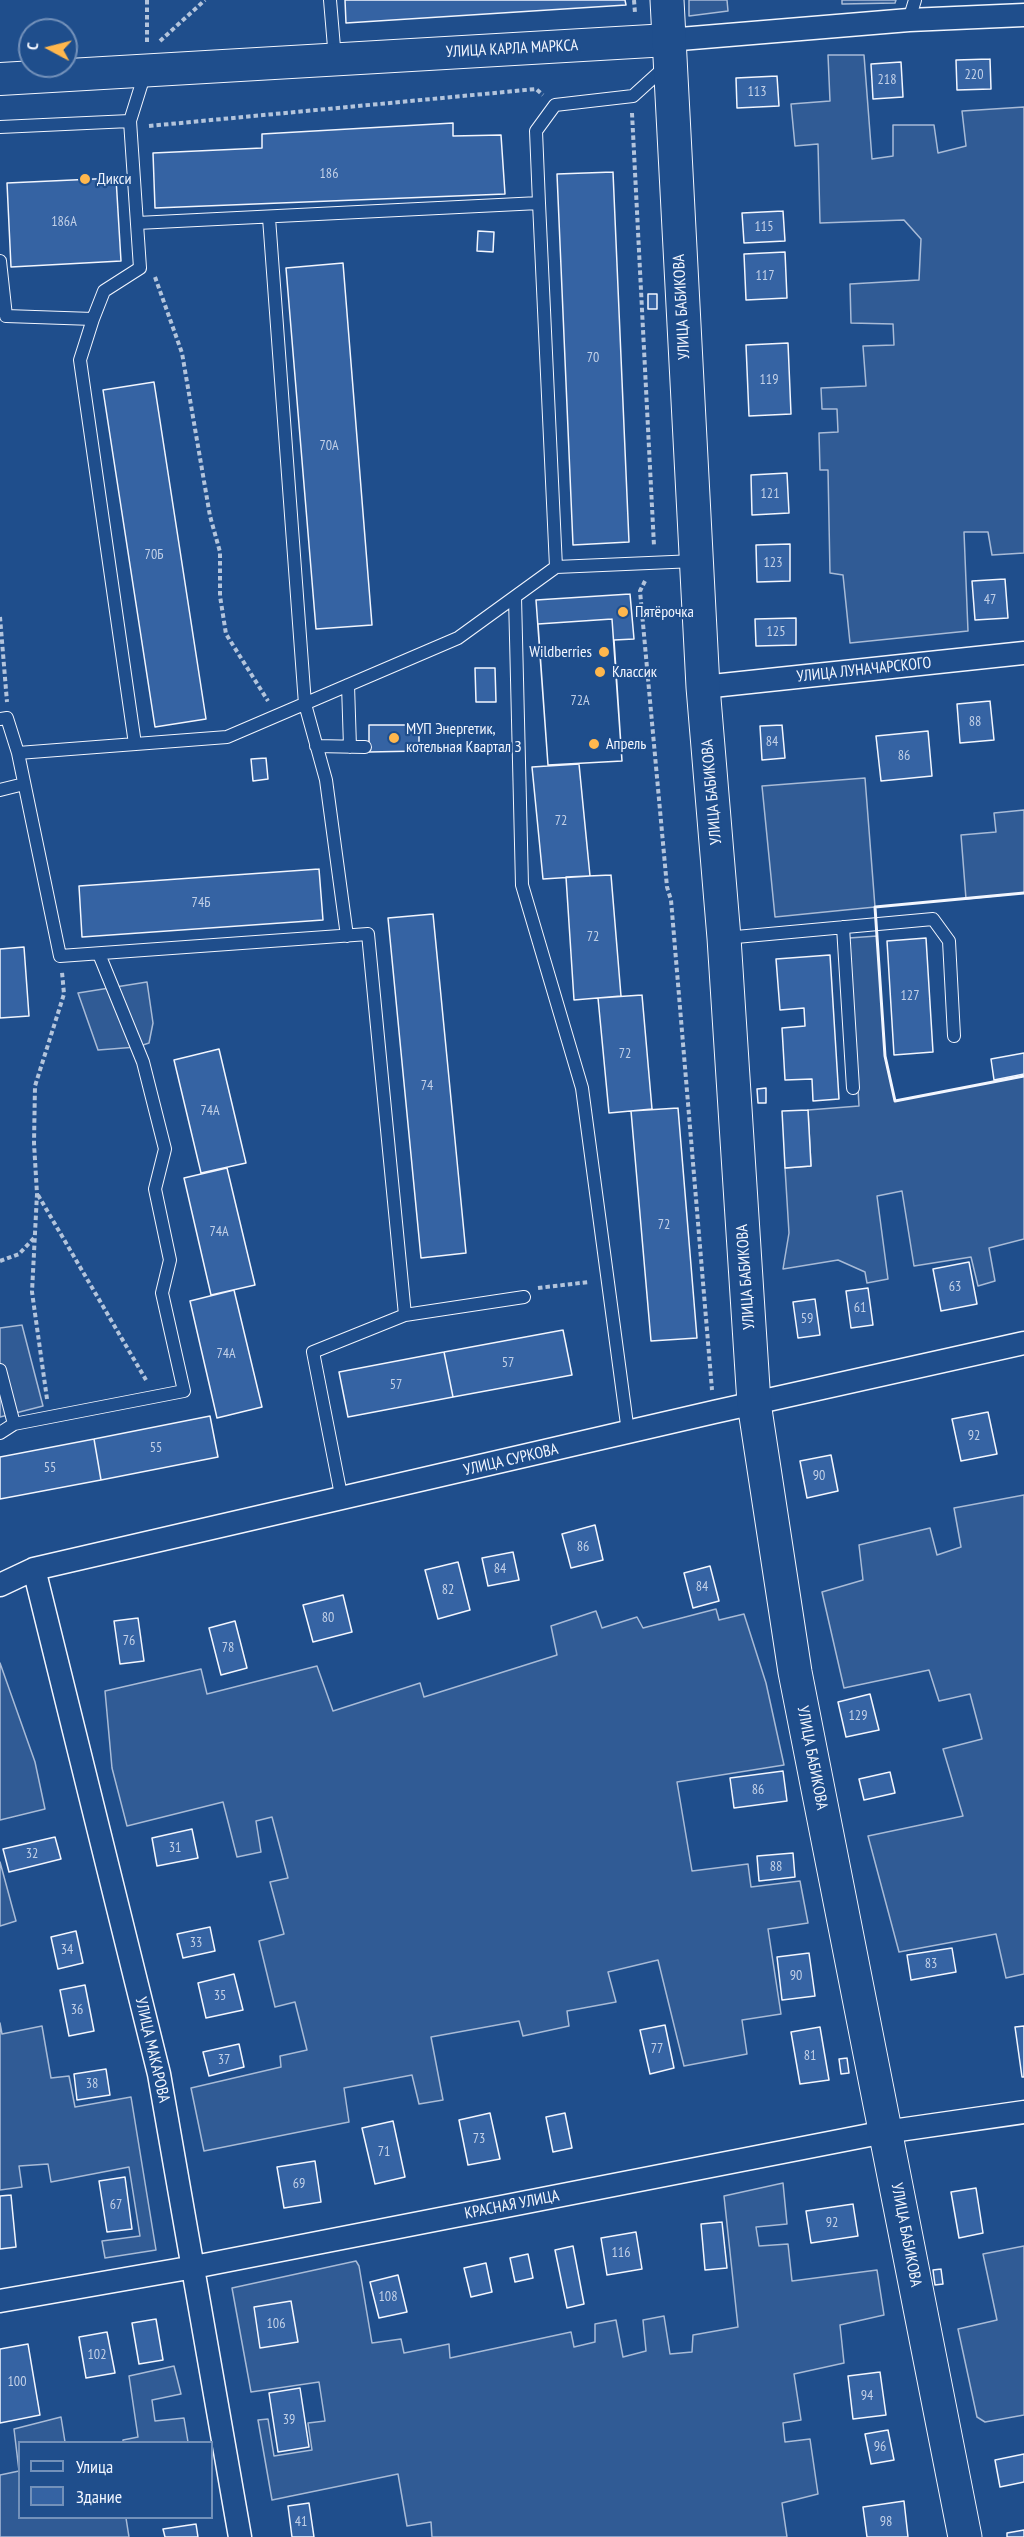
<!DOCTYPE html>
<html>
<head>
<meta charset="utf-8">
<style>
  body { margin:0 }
  #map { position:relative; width:1024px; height:2537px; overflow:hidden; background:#1f4e8c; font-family:"PT Sans Narrow",sans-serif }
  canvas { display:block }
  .legend { position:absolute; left:18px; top:2441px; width:195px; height:78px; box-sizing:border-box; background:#1f4e8c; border:2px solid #7391ba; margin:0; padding:8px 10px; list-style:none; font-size:18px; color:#f2f6ff }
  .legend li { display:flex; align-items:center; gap:12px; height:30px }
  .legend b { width:30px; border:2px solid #7391ba }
  .north { position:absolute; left:18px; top:18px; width:60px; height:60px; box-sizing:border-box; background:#1f4e8c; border:2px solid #7391ba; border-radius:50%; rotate:277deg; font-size:16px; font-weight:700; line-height:24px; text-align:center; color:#f2f6ff }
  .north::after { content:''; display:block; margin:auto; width:21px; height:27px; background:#ffb74d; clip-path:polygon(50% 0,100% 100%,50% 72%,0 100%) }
</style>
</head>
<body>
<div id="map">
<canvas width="1024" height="2537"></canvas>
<ul class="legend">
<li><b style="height:8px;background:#1f4e8c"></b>Улица</li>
<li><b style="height:16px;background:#3563a3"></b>Здание</li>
</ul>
<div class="north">С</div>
</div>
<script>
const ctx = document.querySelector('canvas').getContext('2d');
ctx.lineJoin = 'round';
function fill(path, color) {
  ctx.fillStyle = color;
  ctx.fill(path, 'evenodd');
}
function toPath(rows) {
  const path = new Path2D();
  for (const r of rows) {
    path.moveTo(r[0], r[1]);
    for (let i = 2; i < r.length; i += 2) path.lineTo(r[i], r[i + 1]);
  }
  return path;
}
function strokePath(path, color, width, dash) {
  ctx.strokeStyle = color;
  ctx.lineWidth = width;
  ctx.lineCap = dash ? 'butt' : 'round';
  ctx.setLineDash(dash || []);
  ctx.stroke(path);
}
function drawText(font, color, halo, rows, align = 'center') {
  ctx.font = font + ' "PT Sans Narrow",sans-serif';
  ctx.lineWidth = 4.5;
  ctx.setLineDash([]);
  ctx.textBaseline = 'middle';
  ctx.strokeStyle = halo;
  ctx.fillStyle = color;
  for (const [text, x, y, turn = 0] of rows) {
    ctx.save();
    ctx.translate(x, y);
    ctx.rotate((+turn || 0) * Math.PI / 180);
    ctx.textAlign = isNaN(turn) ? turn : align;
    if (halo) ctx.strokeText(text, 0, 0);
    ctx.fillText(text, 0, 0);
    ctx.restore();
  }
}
const built = toPath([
  [689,0,727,0,728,11,689,16,689,0],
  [842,0,896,0,895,3,842,4,842,0],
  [828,55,864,55,872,159,893,156,893,125,934,125,938,153,966,146,962,111,1024,107,1024,553,992,555,988,532,964,532,968,631,850,643,843,575,830,573,828,470,820,470,819,433,838,432,837,409,822,409,821,388,866,386,863,346,894,345,893,324,851,323,850,284,919,280,921,239,904,220,820,223,818,144,795,146,791,104,830,101,828,55],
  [865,778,875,907,775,917,762,786,865,778],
  [1024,810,1024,893,966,899,961,835,996,832,994,813,1024,810],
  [877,936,885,1056,895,1101,1024,1076,1024,1239,989,1248,995,1281,978,1286,971,1257,914,1266,902,1191,877,1196,888,1279,867,1283,865,1272,838,1260,783,1269,789,1233,785,1168,811,1166,808,1110,859,1106,849,938,877,936],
  [147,982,153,1023,149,1043,137,1047,98,1050,78,993,147,982],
  [22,1325,43,1406,0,1417,0,1328,22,1325],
  [1024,1495,1024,1974,1006,1978,996,1934,899,1952,868,1836,963,1816,943,1749,982,1739,970,1694,939,1701,929,1670,844,1688,822,1592,863,1580,859,1545,930,1528,937,1555,961,1547,954,1508,1024,1495],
  [716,1609,719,1620,744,1614,766,1683,784,1765,677,1782,692,1871,748,1864,751,1887,800,1881,808,1923,768,1929,781,2014,742,2020,747,2054,684,2066,658,1960,608,1972,616,2002,567,2011,569,2026,523,2036,519,2021,431,2037,443,2100,419,2104,412,2075,344,2088,349,2122,204,2151,191,2088,281,2067,280,2056,307,2050,295,2002,275,2007,259,1941,284,1934,270,1882,288,1878,272,1817,256,1821,261,1852,237,1857,223,1802,127,1826,112,1768,105,1691,201,1669,207,1694,317,1666,333,1711,420,1683,424,1697,557,1655,551,1626,596,1611,602,1628,637,1617,643,1628,716,1609],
  [0,1663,35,1762,45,1809,0,1820,0,1663],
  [0,1862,16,1921,0,1926,0,1862],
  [0,2023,2,2034,42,2026,51,2078,69,2076,75,2107,131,2097,156,2250,105,2258,102,2241,140,2236,129,2167,51,2182,48,2164,19,2166,22,2187,0,2190,0,2023],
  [783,2183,787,2224,756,2227,759,2246,788,2244,792,2281,877,2270,884,2315,840,2325,844,2363,794,2374,801,2420,783,2423,785,2442,810,2439,818,2494,782,2503,787,2537,432,2537,431,2522,407,2526,398,2474,272,2500,258,2420,268,2419,274,2456,312,2450,308,2423,325,2421,319,2382,251,2392,232,2288,356,2261,359,2266,372,2343,401,2339,404,2353,449,2344,450,2358,571,2332,574,2347,595,2342,595,2324,616,2320,623,2357,646,2351,643,2320,664,2316,670,2354,692,2352,693,2335,738,2327,724,2196,783,2183],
  [1024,2246,1024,2415,985,2422,977,2417,958,2329,997,2320,983,2254,1024,2246],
  [174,2366,181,2394,152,2400,155,2421,184,2418,188,2442,123,2442,123,2440,138,2437,129,2376,174,2366],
  [61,2417,65,2442,20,2442,20,2518,126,2518,129,2537,0,2537,0,2475,19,2471,14,2429,61,2417]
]);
fill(built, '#305b95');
strokePath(built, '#a8bbd7', 1.5);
const building = toPath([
  [345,0,625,0,626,5,346,23,345,0],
  [990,59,991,89,957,90,956,60,990,59],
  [901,62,903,97,873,99,871,64,901,62],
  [777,76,779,106,737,108,736,78,777,76],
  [453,123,453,136,501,135,505,194,155,208,153,153,262,148,262,134,453,123],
  [613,172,629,542,573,545,557,174,613,172],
  [116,178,121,261,11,267,7,183,116,178],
  [783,211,785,241,744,243,742,213,783,211],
  [478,231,494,232,493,252,477,251,478,231],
  [785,252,787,298,746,300,744,254,785,252],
  [343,263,372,625,316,629,286,268,343,263],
  [648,294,657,294,657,309,648,309,648,294],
  [788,343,791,414,749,416,746,345,788,343],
  [154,382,206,719,155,727,103,390,154,382],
  [787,473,789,513,752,515,751,475,787,473],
  [790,544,790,581,757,582,756,545,790,544],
  [1005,579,1008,618,975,620,972,581,1005,579],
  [630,594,634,639,614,640,622,761,548,765,536,600,630,594],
  [796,618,796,645,756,646,755,619,796,618],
  [612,619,622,761,548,765,538,624,612,619],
  [475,668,495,668,496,702,476,702,475,668],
  [990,701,994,740,960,743,957,704,990,701],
  [369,725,419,725,419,751,369,752,369,725],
  [782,725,785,758,762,760,760,726,782,725],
  [928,731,932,776,881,781,876,736,928,731],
  [266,758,268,779,253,781,251,759,266,758],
  [579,764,590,876,543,879,532,767,579,764],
  [319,869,323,920,82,937,79,886,319,869],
  [611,875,621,996,574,1000,566,877,611,875],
  [433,914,466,1253,421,1258,388,918,433,914],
  [926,938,933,1052,894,1055,887,941,926,938],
  [24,947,29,1016,0,1018,0,949,24,947],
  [830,955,839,1099,813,1101,812,1079,785,1080,782,1028,805,1026,804,1008,780,1010,776,959,830,955],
  [642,995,652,1109,609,1113,598,998,642,995],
  [219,1049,246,1163,201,1173,174,1060,219,1049],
  [1024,1053,1024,1074,994,1080,991,1059,1024,1053],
  [766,1088,766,1103,758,1103,757,1089,766,1088],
  [678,1108,697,1338,651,1341,631,1111,678,1108],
  [808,1110,811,1166,785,1168,782,1111,808,1110],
  [227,1168,255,1285,211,1295,184,1178,227,1168],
  [969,1262,977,1304,941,1311,933,1269,969,1262],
  [868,1288,873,1325,851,1328,846,1291,868,1288],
  [234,1290,262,1407,217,1418,190,1301,234,1290],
  [815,1299,820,1335,798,1338,793,1302,815,1299],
  [563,1330,572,1375,453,1397,444,1352,563,1330],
  [444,1352,453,1397,348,1417,339,1372,444,1352],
  [988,1412,997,1454,961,1461,952,1419,988,1412],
  [210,1416,218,1457,101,1480,94,1439,210,1416],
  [94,1439,101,1480,0,1499,0,1457,94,1439],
  [831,1455,838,1491,807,1498,800,1461,831,1455],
  [595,1525,603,1560,571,1568,562,1534,595,1525],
  [513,1552,519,1580,488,1586,482,1558,513,1552],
  [458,1562,470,1610,438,1619,425,1570,458,1562],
  [710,1566,719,1601,693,1608,684,1573,710,1566],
  [343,1595,352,1632,313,1642,303,1605,343,1595],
  [138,1618,144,1661,120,1664,114,1621,138,1618],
  [235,1621,247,1668,221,1675,209,1628,235,1621],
  [870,1694,879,1730,846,1737,838,1702,870,1694],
  [783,1771,787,1801,734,1808,730,1778,783,1771],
  [890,1772,895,1793,864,1800,859,1779,890,1772],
  [192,1829,198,1858,157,1866,152,1838,192,1829],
  [55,1837,61,1859,9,1872,3,1849,55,1837],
  [793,1853,795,1877,759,1881,757,1856,793,1853],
  [210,1927,215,1951,183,1958,177,1934,210,1927],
  [76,1931,83,1963,58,1969,51,1937,76,1931],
  [952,1948,956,1972,911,1980,907,1955,952,1948],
  [809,1953,815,1996,782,2000,777,1957,809,1953],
  [234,1974,243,2010,206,2018,198,1983,234,1974],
  [85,1985,94,2031,69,2036,60,1990,85,1985],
  [665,2025,674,2068,650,2074,640,2030,665,2025],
  [1024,2026,1024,2077,1022,2077,1015,2027,1024,2026],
  [820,2027,829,2080,800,2084,791,2032,820,2027],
  [239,2044,244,2067,209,2076,203,2052,239,2044],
  [847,2058,849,2073,841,2074,839,2059,847,2058],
  [106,2069,110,2095,77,2100,74,2074,106,2069],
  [490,2113,500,2159,468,2165,459,2120,490,2113],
  [565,2113,572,2148,553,2152,546,2117,565,2113],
  [393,2121,405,2177,375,2184,362,2128,393,2121],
  [315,2161,321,2202,284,2208,277,2167,315,2161],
  [125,2177,132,2229,107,2232,99,2181,125,2177],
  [976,2188,983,2233,959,2238,951,2192,976,2188],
  [11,2195,16,2247,0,2249,0,2196,11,2195],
  [853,2204,858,2236,811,2243,806,2211,853,2204],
  [722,2222,727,2268,705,2270,701,2224,722,2222],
  [636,2232,642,2269,607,2275,601,2238,636,2232],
  [573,2246,584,2304,567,2308,555,2250,573,2246],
  [528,2254,533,2278,515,2282,510,2258,528,2254],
  [486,2263,492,2292,471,2297,464,2268,486,2263],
  [941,2269,943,2284,935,2285,933,2270,941,2269],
  [398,2275,407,2312,379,2318,370,2282,398,2275],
  [291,2301,298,2342,260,2348,254,2307,291,2301],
  [156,2319,163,2360,139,2364,132,2323,156,2319],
  [107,2332,115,2373,86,2378,79,2337,107,2332],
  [28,2344,40,2415,0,2423,0,2349,28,2344],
  [880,2372,886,2415,853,2419,848,2376,880,2372],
  [300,2388,309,2447,278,2452,269,2393,300,2388],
  [888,2430,894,2460,871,2464,865,2434,888,2430],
  [1024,2454,1024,2482,1000,2487,995,2460,1024,2454],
  [904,2501,908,2537,867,2537,863,2507,904,2501],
  [309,2503,314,2537,292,2537,288,2506,309,2503],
  [196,2524,198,2537,165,2537,163,2529,196,2524],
  [1024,2530,1024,2537,1007,2537,1007,2533,1024,2530]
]);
fill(building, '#3563a3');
strokePath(building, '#f2f6ff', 1.5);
const lane = toPath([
  [330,0,335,59],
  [909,20,915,0],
  [0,127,130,121,145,73],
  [539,203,536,131,555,105,633,96,665,67],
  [269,218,305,704,326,780,347,936],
  [137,223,539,203,556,567],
  [0,261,6,316,93,319,104,291,140,268,130,121],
  [93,319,80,360,135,744],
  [515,597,522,885,582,1088,628,1432],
  [348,685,350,747],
  [0,719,7,718,18,753],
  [316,746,365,747],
  [0,790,24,784],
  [843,927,853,1088],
  [725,938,933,919,949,941,954,1036],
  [405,1315,524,1297],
  [0,1370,14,1424],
  [0,1433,14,1424,184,1391,162,1293,170,1260,155,1189,165,1149,143,1062,99,954],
  [342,1500,313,1352,405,1315,368,934,60,956,18,753,227,737,458,638,556,567,695,561]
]);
const street = toPath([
  [668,40,909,20,1024,15],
  [703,687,1024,653],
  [34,1569,159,2074,240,2537],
  [0,1585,34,1569,714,1412,1024,1343],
  [0,2301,194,2267,885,2132,1024,2112]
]);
const secondary = toPath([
  [0,79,668,40]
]);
const primary = toPath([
  [667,0,703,687,724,938,754,1403,795,1672,965,2537]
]);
strokePath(lane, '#f2f6ff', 14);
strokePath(street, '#f2f6ff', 25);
strokePath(secondary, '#f2f6ff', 34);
strokePath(primary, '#f2f6ff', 35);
strokePath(toPath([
  [147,0,147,44],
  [634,0,635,13],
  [160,41,205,0],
  [632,113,654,546],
  [149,126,536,89,543,95],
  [155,277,182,353,210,516,220,552,220,596,226,634,268,701],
  [645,581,640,591,667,887,671,900,712,1390],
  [0,617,7,702],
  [38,1195,146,1380],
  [0,1261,19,1254,34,1238],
  [538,1288,589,1282],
  [47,1399,32,1292,37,1194,34,1143,35,1086,64,994,62,972]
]), '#b3c4dc', 4, [4.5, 3]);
strokePath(lane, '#1f4e8c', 12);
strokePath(street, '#1f4e8c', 22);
strokePath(secondary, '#1f4e8c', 32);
strokePath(primary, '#1f4e8c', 33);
strokePath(toPath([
  [1024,893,875,907,885,1056,895,1101,1024,1076]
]), '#f2f6ff', 3);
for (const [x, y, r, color] of [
  [85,179,6,"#ffb74d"],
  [623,612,6,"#ffb74d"],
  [604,652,6,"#ffb74d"],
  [600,672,6,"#ffb74d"],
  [394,738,6,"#ffb74d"],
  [594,744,6,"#ffb74d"]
]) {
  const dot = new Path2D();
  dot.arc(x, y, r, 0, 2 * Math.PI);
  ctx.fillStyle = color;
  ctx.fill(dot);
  strokePath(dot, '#1f4e8c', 2);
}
drawText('14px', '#c3d1e8', null, [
  ["220",974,75],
  ["218",887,80],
  ["113",757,92],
  ["186",329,174],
  ["186А",64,222],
  ["115",764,227],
  ["117",765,276],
  ["70",593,358],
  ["119",769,380],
  ["70А",329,446],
  ["121",770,494],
  ["70Б",154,555],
  ["123",773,563],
  ["47",990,600],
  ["125",776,632],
  ["72А",580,701],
  ["88",975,722],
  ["84",772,742],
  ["86",904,756],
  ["72",561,821],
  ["74Б",201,903],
  ["72",593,937],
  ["127",910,996],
  ["72",625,1054],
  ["74",427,1086],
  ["74А",210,1111],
  ["72",664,1225],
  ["74А",219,1232],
  ["63",955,1287],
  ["61",860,1308],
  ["59",807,1319],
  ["74А",226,1354],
  ["57",508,1363],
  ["57",396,1385],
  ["92",974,1436],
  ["55",156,1448],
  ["55",50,1468],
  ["90",819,1476],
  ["86",583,1547],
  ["84",500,1569],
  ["84",702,1587],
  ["82",448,1590],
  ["80",328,1618],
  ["76",129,1641],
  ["78",228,1648],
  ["129",858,1716],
  ["86",758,1790],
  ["31",175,1848],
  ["32",32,1854],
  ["88",776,1867],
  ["33",196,1943],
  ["34",67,1950],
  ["83",931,1964],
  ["90",796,1976],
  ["35",220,1996],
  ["36",77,2010],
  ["77",657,2049],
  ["81",810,2056],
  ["37",224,2060],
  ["38",92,2084],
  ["73",479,2139],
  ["71",384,2152],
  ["69",299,2184],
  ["67",116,2205],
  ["92",832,2223],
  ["116",621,2253],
  ["108",388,2297],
  ["106",276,2324],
  ["102",97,2355],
  ["100",17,2382],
  ["94",867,2396],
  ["39",289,2420],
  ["96",880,2447],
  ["41",301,2522],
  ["98",886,2522]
]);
drawText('16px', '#f2f6ff', '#1f4e8c', [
  ["УЛИЦА КАРЛА МАРКСА",512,49,-3],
  ["УЛИЦА БАБИКОВА",682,307,-93],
  ["УЛИЦА ЛУНАЧАРСКОГО",864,670,-6],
  ["УЛИЦА БАБИКОВА",712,792,-95],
  ["УЛИЦА БАБИКОВА",746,1277,-94],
  ["УЛИЦА СУРКОВА",511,1460,-13],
  ["УЛИЦА БАБИКОВА",812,1758,79],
  ["УЛИЦА МАКАРОВА",152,2050,77],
  ["КРАСНАЯ УЛИЦА",512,2205,-11],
  ["УЛИЦА БАБИКОВА",906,2235,79]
]);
drawText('16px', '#f2f6ff', '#1f4e8c', [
  ["Дикси",97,179],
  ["Пятёрочка",635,612],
  ["Wildberries",592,652,"right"],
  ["Классик",612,672],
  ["МУП Энергетик,",406,729],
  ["котельная Квартал З",406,747],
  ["Апрель",606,744]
], 'left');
</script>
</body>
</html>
